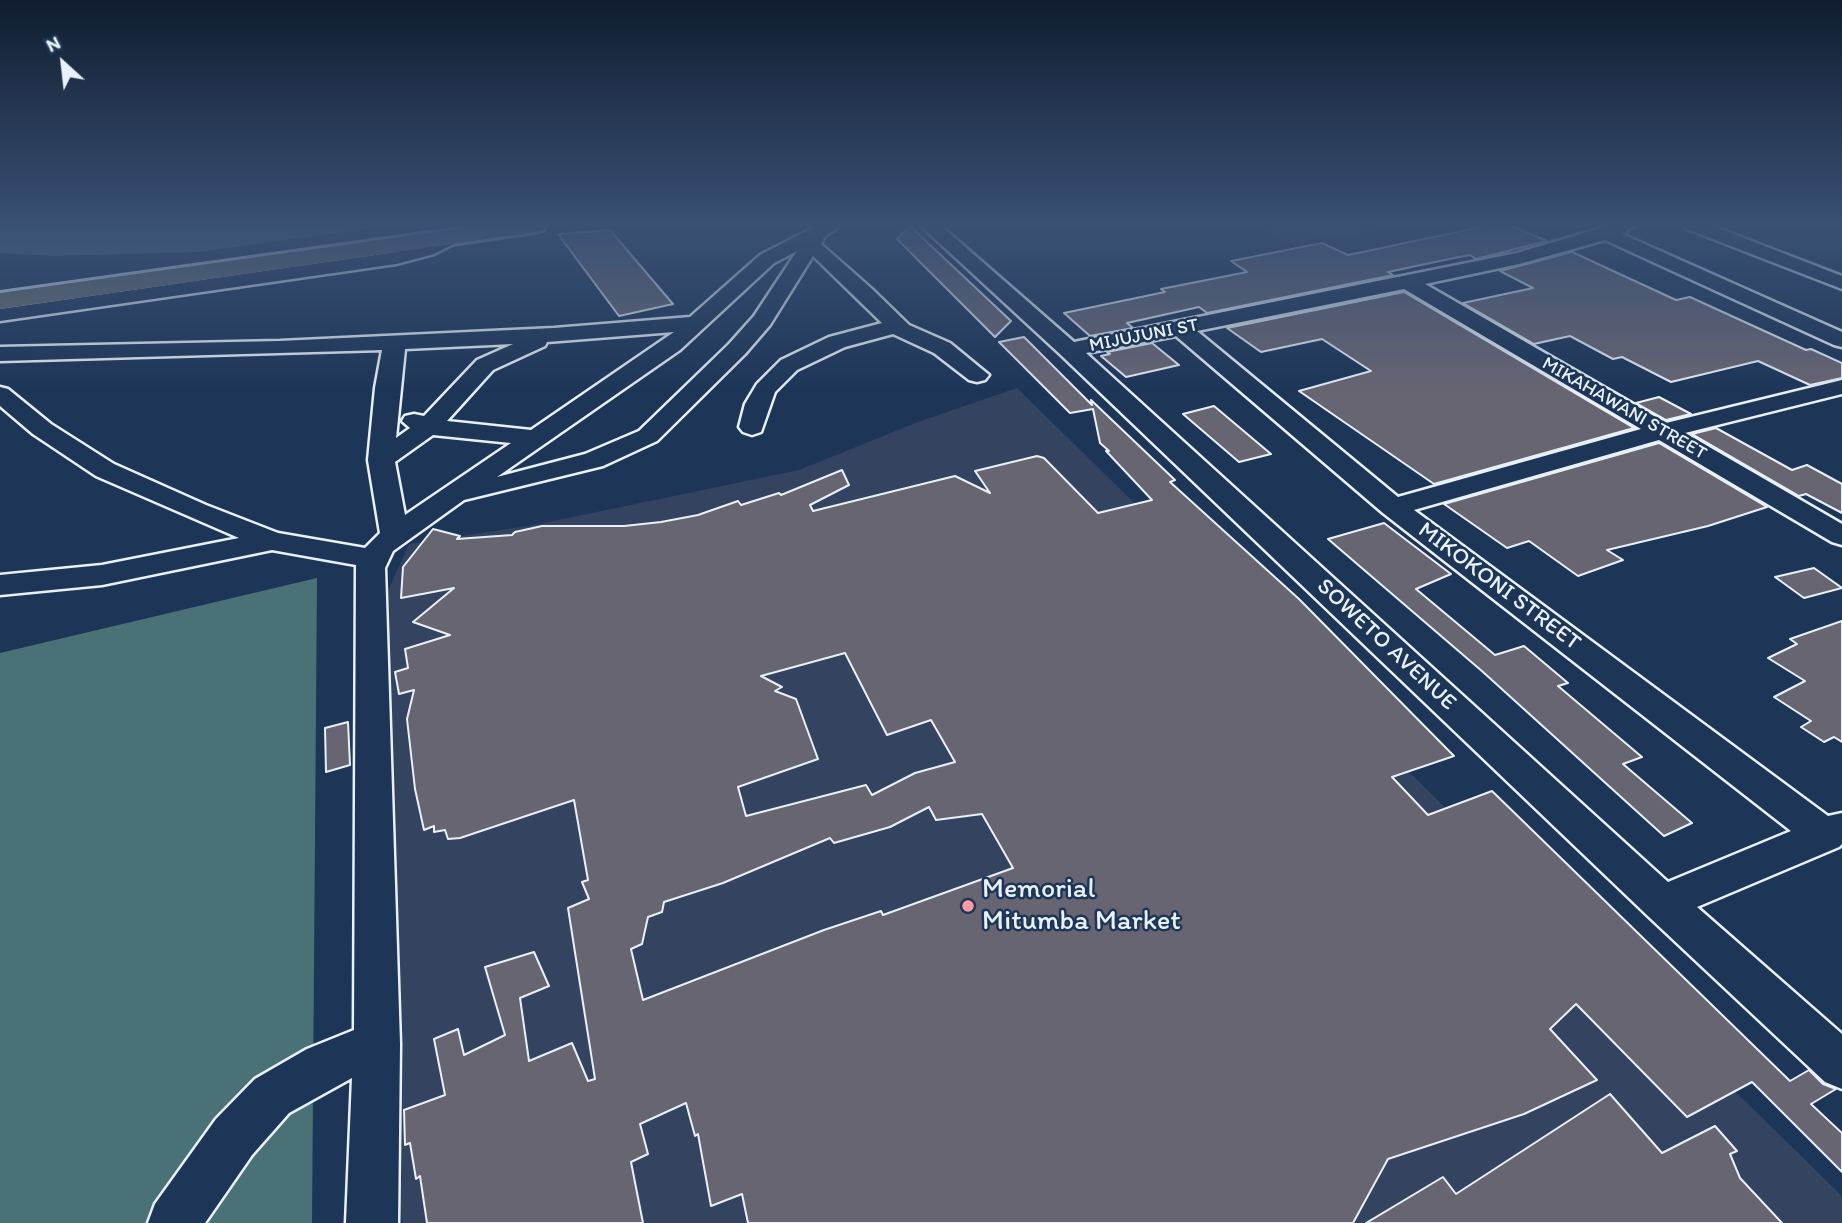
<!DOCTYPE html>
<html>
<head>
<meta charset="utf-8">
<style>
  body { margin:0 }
  #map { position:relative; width:1842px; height:1223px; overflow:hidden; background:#1d3557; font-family:Itim,sans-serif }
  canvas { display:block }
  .north { position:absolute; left:28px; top:28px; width:70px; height:70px; -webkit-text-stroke:5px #1d3557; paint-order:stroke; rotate:333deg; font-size:19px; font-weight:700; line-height:28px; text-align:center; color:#e8f1f8 }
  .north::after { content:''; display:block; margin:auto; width:24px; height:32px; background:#e8f1f8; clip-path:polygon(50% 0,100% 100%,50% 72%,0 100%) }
</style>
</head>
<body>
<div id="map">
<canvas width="1842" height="1223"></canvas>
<div class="north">N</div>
</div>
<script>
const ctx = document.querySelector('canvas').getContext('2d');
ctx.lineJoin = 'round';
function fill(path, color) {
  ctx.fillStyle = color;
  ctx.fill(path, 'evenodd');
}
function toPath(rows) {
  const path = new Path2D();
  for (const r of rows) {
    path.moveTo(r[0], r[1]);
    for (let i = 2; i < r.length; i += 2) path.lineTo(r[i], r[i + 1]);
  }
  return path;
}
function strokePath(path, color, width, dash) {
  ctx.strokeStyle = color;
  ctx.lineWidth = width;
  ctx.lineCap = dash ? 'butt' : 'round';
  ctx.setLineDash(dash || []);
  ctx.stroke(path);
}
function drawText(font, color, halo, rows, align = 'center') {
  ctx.font = font + ' Itim,sans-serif';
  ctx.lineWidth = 5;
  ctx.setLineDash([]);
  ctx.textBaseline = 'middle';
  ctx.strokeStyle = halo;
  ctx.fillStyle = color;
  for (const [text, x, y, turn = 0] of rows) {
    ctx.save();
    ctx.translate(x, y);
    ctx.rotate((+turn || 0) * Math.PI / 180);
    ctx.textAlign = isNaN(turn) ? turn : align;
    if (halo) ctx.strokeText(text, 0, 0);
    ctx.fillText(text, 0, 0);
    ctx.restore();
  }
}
fill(toPath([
  [1257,225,1410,225,1287,243],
  [1017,388,1842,1196,1842,1223,403,1223,392,1190,402,1179,397,1117,382,604,409,544,534,525,799,470,918,422]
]), '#34435f');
fill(toPath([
  [0,225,396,225,198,252,53,256,0,253],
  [317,578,312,1223,0,1223,0,653]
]), '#4a7276');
const building = toPath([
  [1491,225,1509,225,1547,241,1476,259,1470,255,1454,258,1388,272,1393,275,1207,313,1199,307,1127,323,1133,328,1090,336,1064,313,1165,292,1161,289,1247,272,1231,261,1322,243,1348,255,1491,225],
  [910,226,1011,321,995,337,897,239,910,226],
  [610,230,673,304,619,316,558,234,610,230],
  [1572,252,1676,300,1690,297,1806,350,1811,349,1842,363,1842,378,1810,385,1758,361,1671,382,1622,357,1613,359,1570,336,1534,344,1463,303,1533,288,1500,271,1572,252],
  [1404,292,1634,428,1434,484,1299,391,1371,371,1322,339,1261,352,1227,328,1404,292],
  [1024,337,1092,405,1091,400,1175,480,1170,482,1299,599,1454,756,1392,777,1428,815,1492,791,1790,1081,1809,1070,1823,1084,1836,1089,1811,1104,1842,1133,1842,1172,1752,1082,1687,1117,1576,1004,1550,1029,1597,1080,1524,1114,1388,1159,1353,1223,748,1223,742,1194,711,1206,698,1134,695,1136,686,1103,640,1124,648,1154,631,1162,643,1223,427,1223,420,1176,416,1179,410,1143,405,1145,404,1110,445,1095,434,1039,458,1029,464,1055,505,1035,485,967,534,952,549,986,520,998,529,1061,572,1043,588,1081,595,1079,568,908,589,899,582,882,588,880,574,800,460,838,448,839,445,830,434,832,434,826,424,830,415,789,407,719,414,690,399,694,395,672,408,668,405,649,450,635,413,622,454,588,401,598,403,567,433,529,460,536,457,539,512,535,515,532,542,526,624,526,661,522,698,515,738,501,741,505,779,493,781,495,842,470,849,485,810,505,813,511,955,476,990,493,975,471,1037,456,1044,458,1098,513,1152,500,1106,451,1109,451,1100,443,1093,409,1070,413,999,342,1024,337],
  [845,653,887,735,931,720,955,762,915,773,872,795,866,785,746,816,738,787,818,759,796,699,775,691,782,687,761,676,845,653],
  [929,807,936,820,982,814,1013,868,883,915,881,911,824,930,643,1000,631,949,642,944,648,917,662,912,664,902,723,883,830,838,834,843,890,827,929,807],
  [1152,343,1179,365,1126,377,1101,356,1110,354,1107,352,1152,343],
  [1659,397,1691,414,1666,420,1636,403,1659,397],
  [1214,406,1271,454,1239,462,1183,414,1214,406],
  [1716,428,1792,470,1807,465,1842,484,1842,513,1806,494,1799,496,1692,434,1716,428],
  [1659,443,1767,507,1708,526,1607,550,1623,560,1578,576,1529,541,1507,548,1444,504,1659,443],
  [1384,523,1451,574,1416,589,1495,655,1524,646,1568,683,1558,686,1642,757,1623,764,1692,823,1664,836,1483,672,1328,539,1384,523],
  [1814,568,1842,588,1804,598,1775,577,1814,568],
  [1842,621,1842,742,1834,737,1824,742,1801,727,1811,721,1774,697,1805,681,1768,658,1797,644,1790,639,1842,621],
  [348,722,350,765,326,772,325,728,348,722],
  [1610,1094,1662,1153,1715,1126,1737,1151,1730,1154,1740,1178,1782,1223,1366,1223,1443,1177,1456,1194,1610,1094]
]);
fill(building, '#686572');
strokePath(building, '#e8f1f8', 2);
const minor = toPath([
  [819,225,842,225,825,236,821,244,872,289,909,325,950,343,989,375,985,380,977,382,969,380,934,353,893,334,845,347,797,370,775,392,761,432,752,435,743,432,739,427,745,404,757,384,781,360,829,337,882,323,813,256,770,325,745,354,657,441,603,466,464,500,393,551,385,568,400,1044,398,1223,346,1223,352,1078,289,1113,252,1155,205,1223,148,1223,155,1204,216,1119,255,1079,307,1049,354,1030,356,565,272,550,102,585,0,595,0,575,102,565,239,538,96,476,33,434,0,406,0,387,8,389,51,424,114,464,206,505,278,533,365,548,380,533,368,460,375,388,382,350,0,361,0,347,280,341,554,328,690,317,760,255,819,225],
  [797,251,754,316,729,344,639,431,585,454,497,477,680,350,774,263,797,251],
  [674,332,531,430,447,421,493,370,545,346,547,342,674,332],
  [513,344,477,360,424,416,414,414,405,416,402,421,410,428,396,438,405,349,513,344],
  [433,435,511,443,405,515,395,462,433,435],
  [920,225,940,225,1074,342,1517,253,1611,225,1635,225,1622,234,1842,332,1842,347,1834,345,1605,240,1519,264,1425,284,1666,423,1842,380,1842,394,1685,433,1842,524,1842,545,1832,542,1659,440,1414,510,1828,816,1842,813,1842,844,1839,847,1697,907,1842,1034,1842,1089,1825,1082,1648,916,1061,355,920,225],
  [1404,289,1641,429,1398,497,1197,331,1404,289],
  [1176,336,1383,513,1791,831,1668,882,1086,353,1176,336],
  [1684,225,1710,225,1842,276,1842,289,1687,229,1684,225],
  [452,231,459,233,461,237,459,241,434,254,396,264,0,321,0,309,396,252,420,246,452,231]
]);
const highway = toPath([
  [487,225,546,225,543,230,535,232,0,309,0,293,487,225]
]);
strokePath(minor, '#e8f1f8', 5);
strokePath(highway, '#e8f1f8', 6);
fill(minor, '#1d3557');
fill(highway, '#6b706d');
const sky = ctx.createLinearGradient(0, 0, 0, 396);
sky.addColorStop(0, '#101d30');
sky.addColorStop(0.57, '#3a5174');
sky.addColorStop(1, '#3a517400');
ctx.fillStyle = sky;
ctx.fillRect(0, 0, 1842, 396);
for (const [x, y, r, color] of [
  [968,906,7,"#ff9aa2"]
]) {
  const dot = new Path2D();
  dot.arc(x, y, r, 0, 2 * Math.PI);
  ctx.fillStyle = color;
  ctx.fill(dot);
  strokePath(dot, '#1d3557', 2.5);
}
drawText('19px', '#e8f1f8', '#1d3557', [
  ["MIJUJUNI ST",1144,336,-11],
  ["MIKAHAWANI STREET",1624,409,30]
]);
drawText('23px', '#e8f1f8', '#1d3557', [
  ["MIKOKONI STREET",1499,587,37],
  ["SOWETO AVENUE",1386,645,43]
]);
drawText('28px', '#e8f1f8', '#1d3557', [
  ["Memorial",982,890],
  ["Mitumba Market",982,922]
], 'left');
</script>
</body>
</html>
